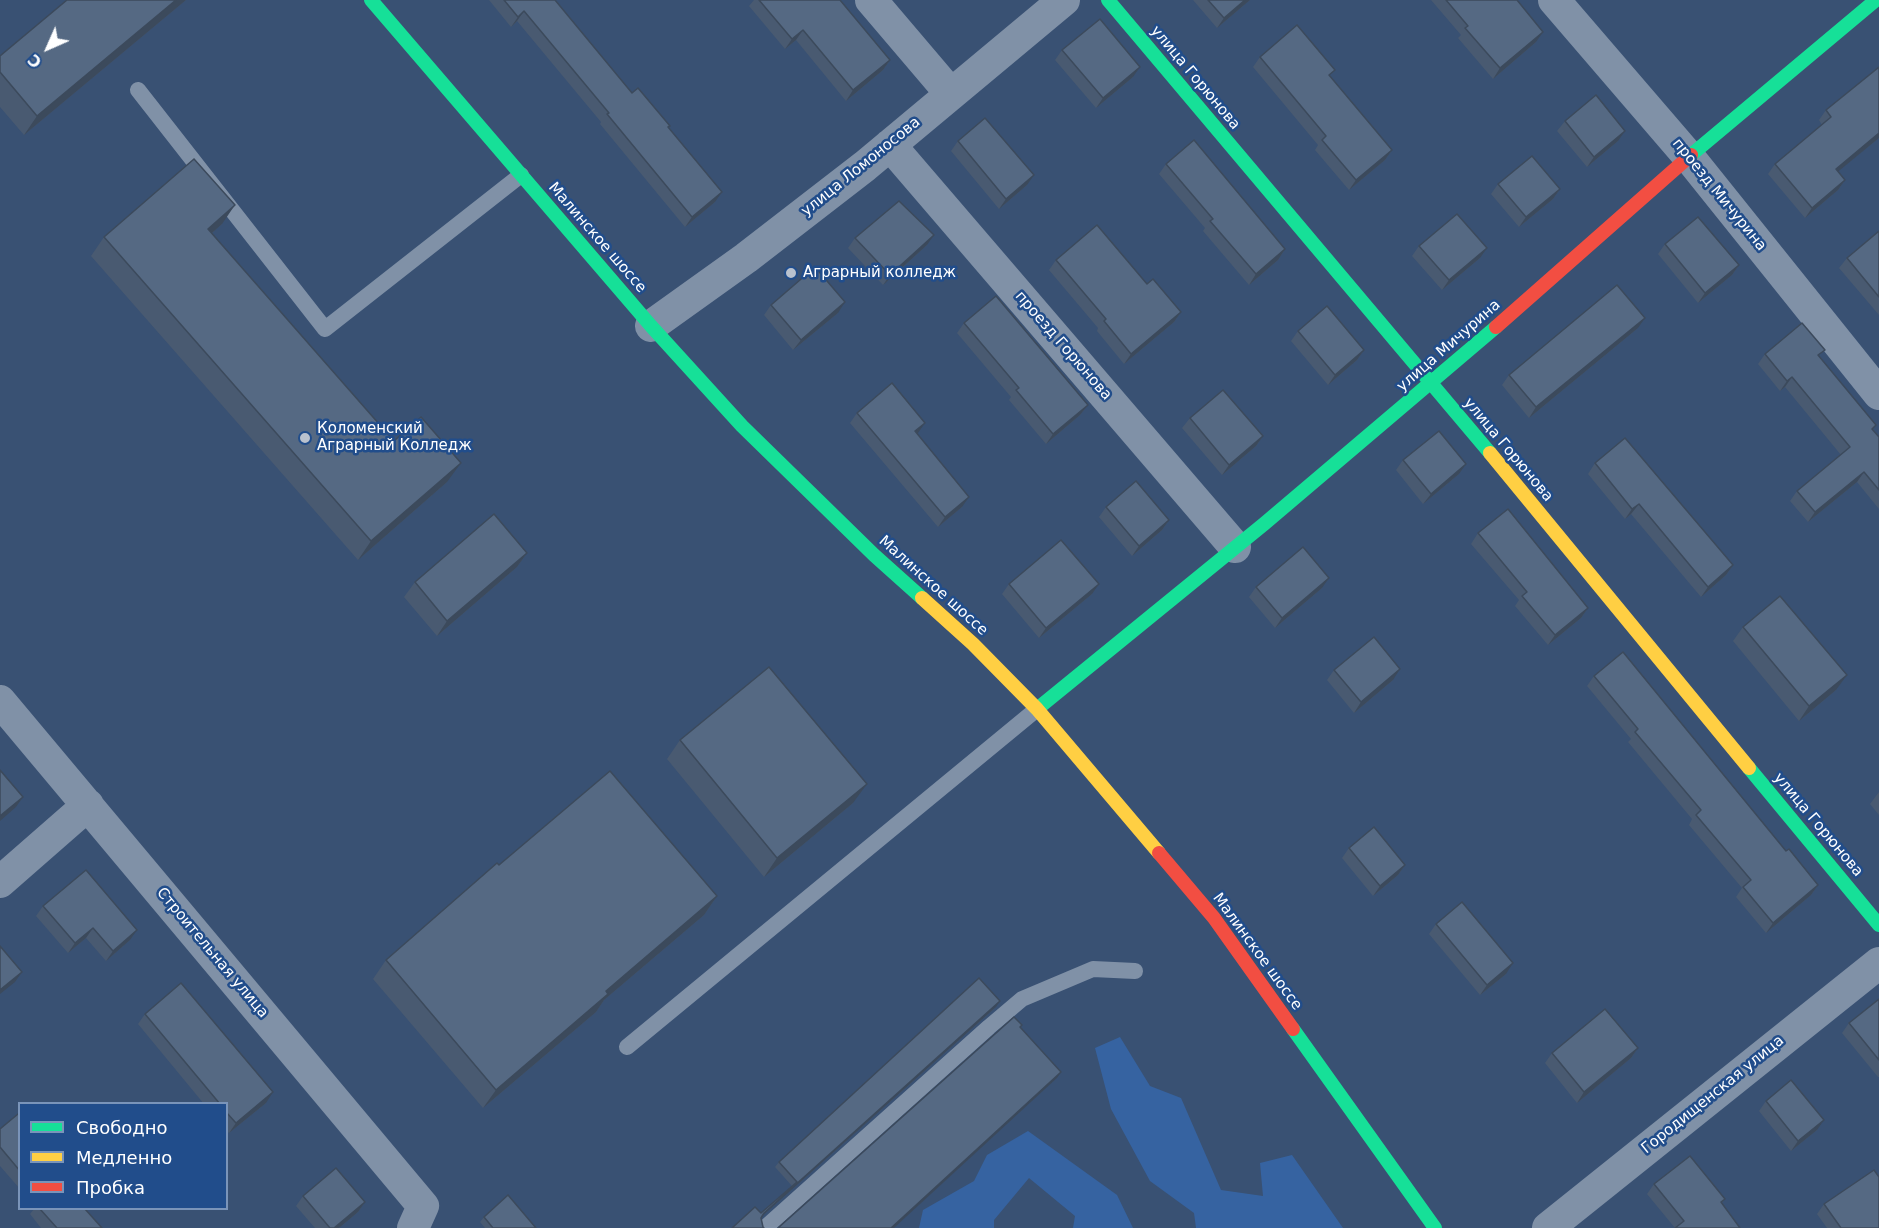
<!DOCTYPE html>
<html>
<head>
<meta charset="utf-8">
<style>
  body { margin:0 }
  #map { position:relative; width:1879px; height:1228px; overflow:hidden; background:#395173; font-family:"DejaVu Sans",sans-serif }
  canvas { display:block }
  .legend { position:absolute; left:18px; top:1102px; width:210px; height:108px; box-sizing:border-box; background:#214d8b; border:2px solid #7a94b9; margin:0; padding:8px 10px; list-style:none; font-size:18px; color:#fff }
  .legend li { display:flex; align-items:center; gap:12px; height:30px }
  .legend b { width:30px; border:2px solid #7a94b9 }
  .north { position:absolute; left:18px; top:18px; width:60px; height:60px; -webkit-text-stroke:4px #214d8b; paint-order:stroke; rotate:225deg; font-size:16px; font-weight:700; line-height:24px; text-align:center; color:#fff }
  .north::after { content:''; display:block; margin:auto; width:21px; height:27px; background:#fff; clip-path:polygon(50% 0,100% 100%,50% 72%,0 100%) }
</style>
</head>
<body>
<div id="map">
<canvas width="1879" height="1228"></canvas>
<ul class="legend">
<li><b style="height:8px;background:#16e098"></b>Свободно</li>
<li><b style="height:8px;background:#ffcf43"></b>Медленно</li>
<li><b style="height:8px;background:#f24e42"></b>Пробка</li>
</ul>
<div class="north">С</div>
</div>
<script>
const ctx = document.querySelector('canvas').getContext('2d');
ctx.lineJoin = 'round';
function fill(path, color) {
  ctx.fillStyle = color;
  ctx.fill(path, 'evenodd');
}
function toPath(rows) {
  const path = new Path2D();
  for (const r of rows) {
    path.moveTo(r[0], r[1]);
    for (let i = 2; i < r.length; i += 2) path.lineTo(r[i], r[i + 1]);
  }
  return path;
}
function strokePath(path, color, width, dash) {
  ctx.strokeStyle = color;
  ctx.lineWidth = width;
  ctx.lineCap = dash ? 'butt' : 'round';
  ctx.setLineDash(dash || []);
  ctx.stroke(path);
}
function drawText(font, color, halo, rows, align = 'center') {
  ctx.font = font + ' "DejaVu Sans",sans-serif';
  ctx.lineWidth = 5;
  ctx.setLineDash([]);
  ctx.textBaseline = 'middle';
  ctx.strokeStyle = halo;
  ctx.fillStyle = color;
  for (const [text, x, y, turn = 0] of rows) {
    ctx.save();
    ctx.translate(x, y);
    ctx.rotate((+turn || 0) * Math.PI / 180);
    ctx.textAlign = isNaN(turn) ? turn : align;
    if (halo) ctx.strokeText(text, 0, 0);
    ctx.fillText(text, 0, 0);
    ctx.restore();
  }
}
fill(toPath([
  [1120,1037,1150,1086,1181,1098,1221,1190,1263,1196,1260,1163,1292,1155,1343,1228,1196,1228,1194,1213,1150,1181,1111,1109,1095,1048],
  [1028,1131,1117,1195,1133,1228,1073,1228,1075,1216,1029,1178,994,1220,994,1228,919,1228,923,1210,974,1181,987,1155]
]), '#3663a1');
strokePath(toPath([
  [138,90,325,329,521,175],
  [627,1047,1037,709],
  [767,1226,989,1027,1022,999,1093,969,1135,971]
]), '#8091a7', 16);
strokePath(toPath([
  [871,0,951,94],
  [1554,0,1689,157,1879,394],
  [890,145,1235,547],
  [651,326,746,258,865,166,1064,0],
  [0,701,423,1206,413,1228],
  [0,882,88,805],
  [1548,1228,1879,963]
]), '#8091a7', 32);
strokePath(toPath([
  [371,0,651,326,742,426,874,555,922,598],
  [1108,0,1490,453],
  [1691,155,1876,0],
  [1037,709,1264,524,1496,327],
  [1749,768,1879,925],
  [1293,1029,1435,1228]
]), '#16e098', 14);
strokePath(toPath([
  [1490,453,1749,768],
  [922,598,973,644,1037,709,1159,853]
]), '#ffcf43', 14);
strokePath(toPath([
  [1496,327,1691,155],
  [1159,853,1214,918,1293,1029]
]), '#f24e42', 14);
fill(toPath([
  [67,0,186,0,24,135,0,107,0,56],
  [489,0,555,0,632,93,669,128,715,202,685,227,600,124,601,122,517,21,511,27],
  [754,0,840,0,890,60,883,70,846,101,796,40,785,49,749,6],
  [1193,0,1250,0,1217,28],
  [1431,0,1517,0,1536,42,1493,79,1458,38,1461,35],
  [1062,50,1133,77,1096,108,1055,60],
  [1260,57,1330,77,1392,150,1385,160,1349,190,1315,150,1318,145,1253,67],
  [1879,67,1879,138,1838,171,1845,180,1838,190,1805,218,1768,174,1775,164,1822,125,1819,120,1826,110],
  [1565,121,1618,141,1587,167,1557,131],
  [958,141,1027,185,999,209,951,151],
  [1166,164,1285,249,1278,260,1249,285,1203,231,1205,228,1159,174],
  [1498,184,1560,189,1553,199,1519,227,1491,194],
  [222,224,212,233,394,441,447,482,358,560,91,256,104,237],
  [1879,231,1879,315,1839,268,1847,258],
  [855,238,927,245,883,285,848,248],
  [1665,244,1739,265,1732,275,1698,303,1658,254],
  [1419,246,1480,258,1442,290,1412,256],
  [1056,260,1147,284,1181,312,1174,322,1124,364,1097,331,1098,328,1049,270],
  [771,305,838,313,793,350,764,315],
  [964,323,1088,405,1080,415,1046,444,1009,400,1011,397,957,333],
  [1638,328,1529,418,1502,385,1509,375],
  [1298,331,1364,350,1357,360,1328,385,1291,341],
  [1765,354,1820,357,1879,437,1879,509,1857,482,1808,522,1790,501,1797,491,1841,455,1785,387,1780,391,1758,364],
  [857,413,918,433,917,434,962,507,938,527,850,423],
  [1190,418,1263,436,1256,446,1222,475,1182,428],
  [1403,460,1459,474,1423,504,1396,470],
  [1595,463,1733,565,1726,575,1701,597,1631,514,1625,519,1588,474],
  [1106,507,1169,520,1162,530,1132,556,1099,517],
  [1478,533,1588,608,1581,618,1548,645,1515,606,1519,600,1471,544],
  [527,553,517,567,437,636,404,597,415,582],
  [1009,584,1092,594,1039,638,1002,594],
  [1256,587,1322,588,1275,628,1249,597],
  [1743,627,1836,690,1799,721,1733,641],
  [1334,670,1393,680,1354,713,1327,680],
  [1594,676,1786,851,1818,885,1811,895,1766,933,1736,897,1742,888,1689,825,1692,819,1628,742,1631,739,1587,686],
  [680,740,853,803,764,877,667,759],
  [1879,792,1879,815,1870,804],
  [1349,848,1405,865,1398,875,1373,896,1342,858],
  [499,865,717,896,704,915,604,1000,596,1012,483,1108,373,979,386,960],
  [43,906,130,940,106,961,86,938,68,953,36,916],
  [1436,924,1506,974,1480,995,1429,934],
  [1879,999,1879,1077,1878,1077,1842,1033,1849,1023],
  [996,1007,761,1217,763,1227,732,1228,761,1213,792,1186,775,1167,779,1162],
  [145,1014,266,1103,229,1133,226,1130,226,1104,204,1104,138,1024],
  [1638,1048,1631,1058,1577,1103,1545,1063,1552,1053],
  [1766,1101,1817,1130,1791,1151,1759,1111],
  [20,1116,20,1189,0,1166,0,1129],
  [1654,1184,1725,1199,1722,1203,1675,1228,1647,1194],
  [303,1196,365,1202,358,1212,339,1228,315,1228,296,1206],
  [1824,1204,1879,1228,1827,1228,1817,1214],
  [34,1209,85,1209,102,1228,41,1228,30,1214],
  [484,1217,536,1228,485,1228,480,1222]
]), '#495a71');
fill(toPath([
  [176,0,186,0,24,135,37,116],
  [1245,0,1250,0,1217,28,1224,18],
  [524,11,517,21,511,27,518,17],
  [803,30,796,40,785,49,792,39],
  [1543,32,1536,42,1493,79,1500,68],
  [890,60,883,70,846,101,853,90],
  [1140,67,1133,77,1096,108,1103,98],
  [1625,131,1618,141,1587,167,1594,157],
  [1879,133,1879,138,1829,179,1836,169],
  [1392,150,1385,160,1349,190,1356,180],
  [1034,175,1027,185,999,209,1006,199],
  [1845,180,1838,190,1805,218,1812,208],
  [1560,189,1553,199,1519,227,1526,217],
  [722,192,715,202,685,227,692,217],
  [235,205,222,224,195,248,208,229],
  [934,235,927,245,883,285,890,275],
  [1487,248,1480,258,1442,290,1449,280],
  [1285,249,1278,260,1249,285,1256,274],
  [1739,265,1732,275,1698,303,1705,293],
  [845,302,838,313,793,350,801,340],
  [1181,312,1174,322,1124,364,1131,354],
  [1645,318,1638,328,1529,418,1536,407],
  [1364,350,1357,360,1328,385,1335,375],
  [1792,377,1785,387,1780,391,1787,381],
  [1088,405,1080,415,1046,444,1053,434],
  [925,423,918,433,908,442,915,431],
  [1263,436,1256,446,1222,475,1229,465],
  [461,463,447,482,358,560,371,541],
  [1466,464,1459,474,1423,504,1431,494],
  [1864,472,1857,482,1808,522,1815,512],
  [969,497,962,507,938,527,945,517],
  [1639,504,1631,514,1625,519,1632,509],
  [1169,520,1162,530,1132,556,1139,546],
  [527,553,517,567,437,636,447,621],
  [1733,565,1726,575,1701,597,1708,587],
  [1329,578,1322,588,1275,628,1282,618],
  [1099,584,1092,594,1039,638,1046,628],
  [1588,608,1581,618,1548,645,1555,635],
  [1400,669,1393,680,1354,713,1361,702],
  [1847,675,1836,690,1799,721,1809,706],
  [867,784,853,803,764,877,777,858],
  [23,797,16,807,0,821,0,816],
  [1405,865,1398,875,1373,896,1380,886],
  [1818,885,1811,895,1766,933,1773,923],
  [717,896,704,915,604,1000,596,1012,483,1108,496,1090,606,991],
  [93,928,86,938,68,953,75,943],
  [137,930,130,940,106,961,113,951],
  [1513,963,1506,974,1480,995,1487,985],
  [22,972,15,982,0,994,0,990],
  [1000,1001,996,1007,760,1218,764,1213],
  [1638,1048,1631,1058,1577,1103,1584,1092],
  [1061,1072,1057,1078,894,1228,891,1228],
  [273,1092,266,1103,229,1133,236,1123],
  [1824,1120,1817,1130,1791,1151,1798,1141],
  [365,1202,358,1212,339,1228,334,1228]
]), '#3c4a5c');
const building = toPath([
  [67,0,176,0,37,116,0,72,0,56,67,0],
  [504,0,555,0,632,93,638,88,670,126,668,127,722,192,692,217,607,114,609,113,524,11,518,17,504,0],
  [759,0,840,0,890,60,853,90,803,30,792,39,759,0],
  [1208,0,1245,0,1224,18,1208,0],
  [1446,0,1517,0,1543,32,1500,68,1465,28,1468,26,1446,0],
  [1100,19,1140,67,1103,98,1062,50,1100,19],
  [1297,25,1335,70,1329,75,1392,150,1356,180,1322,140,1326,136,1260,57,1297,25],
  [1879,67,1879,133,1836,169,1845,180,1812,208,1775,164,1831,117,1826,110,1879,67],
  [1596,95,1625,131,1594,157,1565,121,1596,95],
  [985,118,1034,175,1006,199,958,141,985,118],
  [1194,140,1285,249,1256,274,1210,221,1213,219,1166,164,1194,140],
  [1532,156,1560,189,1526,217,1498,184,1532,156],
  [194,159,235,205,208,229,394,441,421,417,461,463,371,541,104,237,194,159],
  [899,201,934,235,890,275,855,238,899,201],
  [1457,214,1487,248,1449,280,1419,246,1457,214],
  [1698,217,1739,265,1705,293,1665,244,1698,217],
  [1097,225,1147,284,1153,279,1181,312,1131,354,1104,321,1106,319,1056,260,1097,225],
  [1879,231,1879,297,1847,258,1879,231],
  [815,267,845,302,801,340,771,305,815,267],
  [1617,285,1645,318,1536,407,1509,375,1617,285],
  [996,296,1088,405,1053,434,1016,390,1019,388,964,323,996,296],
  [1327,306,1364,350,1335,375,1298,331,1327,306],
  [1802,323,1825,350,1818,355,1876,425,1872,429,1879,437,1879,490,1864,472,1815,512,1797,491,1850,447,1792,377,1787,381,1765,354,1802,323],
  [892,383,925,423,915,431,969,497,945,517,857,413,892,383],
  [1223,390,1263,436,1229,465,1190,418,1223,390],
  [1439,431,1466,464,1431,494,1403,460,1439,431],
  [1625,438,1733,565,1708,587,1639,504,1632,509,1595,463,1625,438],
  [1136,481,1169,520,1139,546,1106,507,1136,481],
  [1508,509,1588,608,1555,635,1522,596,1527,592,1478,533,1508,509],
  [494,514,527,553,447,621,415,582,494,514],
  [1061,540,1099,584,1046,628,1009,584,1061,540],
  [1303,547,1329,578,1282,618,1256,587,1303,547],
  [1780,596,1847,675,1809,706,1743,627,1780,596],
  [1374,637,1400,669,1361,702,1334,670,1374,637],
  [1623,652,1786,851,1789,849,1818,885,1773,923,1743,887,1751,880,1696,815,1701,810,1635,732,1638,729,1594,676,1623,652],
  [769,667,867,784,777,858,680,740,769,667],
  [0,770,23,797,0,816,0,770],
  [610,771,717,896,606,991,608,994,496,1090,386,960,497,863,499,865,610,771],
  [1374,827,1405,865,1380,886,1349,848,1374,827],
  [86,870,137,930,113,951,93,928,75,943,43,906,86,870],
  [1462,902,1513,963,1487,985,1436,924,1462,902],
  [0,946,22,972,0,990,0,946],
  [979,978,1000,1001,764,1213,761,1218,763,1227,764,1228,732,1228,755,1207,761,1213,797,1182,779,1162,979,978],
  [181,983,273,1092,236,1123,226,1112,226,1104,220,1104,145,1014,181,983],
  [1879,999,1879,1060,1849,1023,1879,999],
  [1605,1009,1638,1048,1584,1092,1552,1053,1605,1009],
  [1014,1017,1022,1025,1020,1027,1061,1072,891,1228,778,1228,1014,1017],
  [1791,1080,1824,1120,1798,1141,1766,1101,1791,1080],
  [18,1114,20,1116,20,1171,0,1147,0,1129,18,1114],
  [1690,1156,1725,1199,1721,1202,1740,1228,1675,1228,1684,1221,1654,1184,1690,1156],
  [336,1168,365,1202,334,1228,330,1228,303,1196,336,1168],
  [1874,1170,1879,1177,1879,1228,1841,1228,1824,1204,1874,1170],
  [508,1195,536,1228,493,1228,484,1217,508,1195],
  [40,1209,85,1209,102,1228,57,1228,40,1209]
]);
fill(building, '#556983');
strokePath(building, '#3c4a5c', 1.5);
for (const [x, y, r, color] of [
  [791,273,6,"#bac2ce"],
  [305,438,6,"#bac2ce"]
]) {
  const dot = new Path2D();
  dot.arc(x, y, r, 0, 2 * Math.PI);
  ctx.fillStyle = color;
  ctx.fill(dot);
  strokePath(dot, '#214d8b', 2);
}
drawText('15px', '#fff', '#214d8b', [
  ["улица Горюнова",1195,78,50],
  ["улица Ломоносова",861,167,-39],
  ["проезд Мичурина",1719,195,51],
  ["Малинское шоссе",597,238,49],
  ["проезд Горюнова",1063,346,49],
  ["улица Мичурина",1449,346,-41],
  ["улица Горюнова",1508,450,50],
  ["Малинское шоссе",933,586,42],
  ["улица Горюнова",1818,825,50],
  ["Малинское шоссе",1257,952,54],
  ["Строительная улица",212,953,50],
  ["Городищенская улица",1713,1095,-39]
]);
drawText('15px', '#fff', '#214d8b', [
  ["Аграрный колледж",803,273],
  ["Коломенский",317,429],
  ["Аграрный Колледж",317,446]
], 'left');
</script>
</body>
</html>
